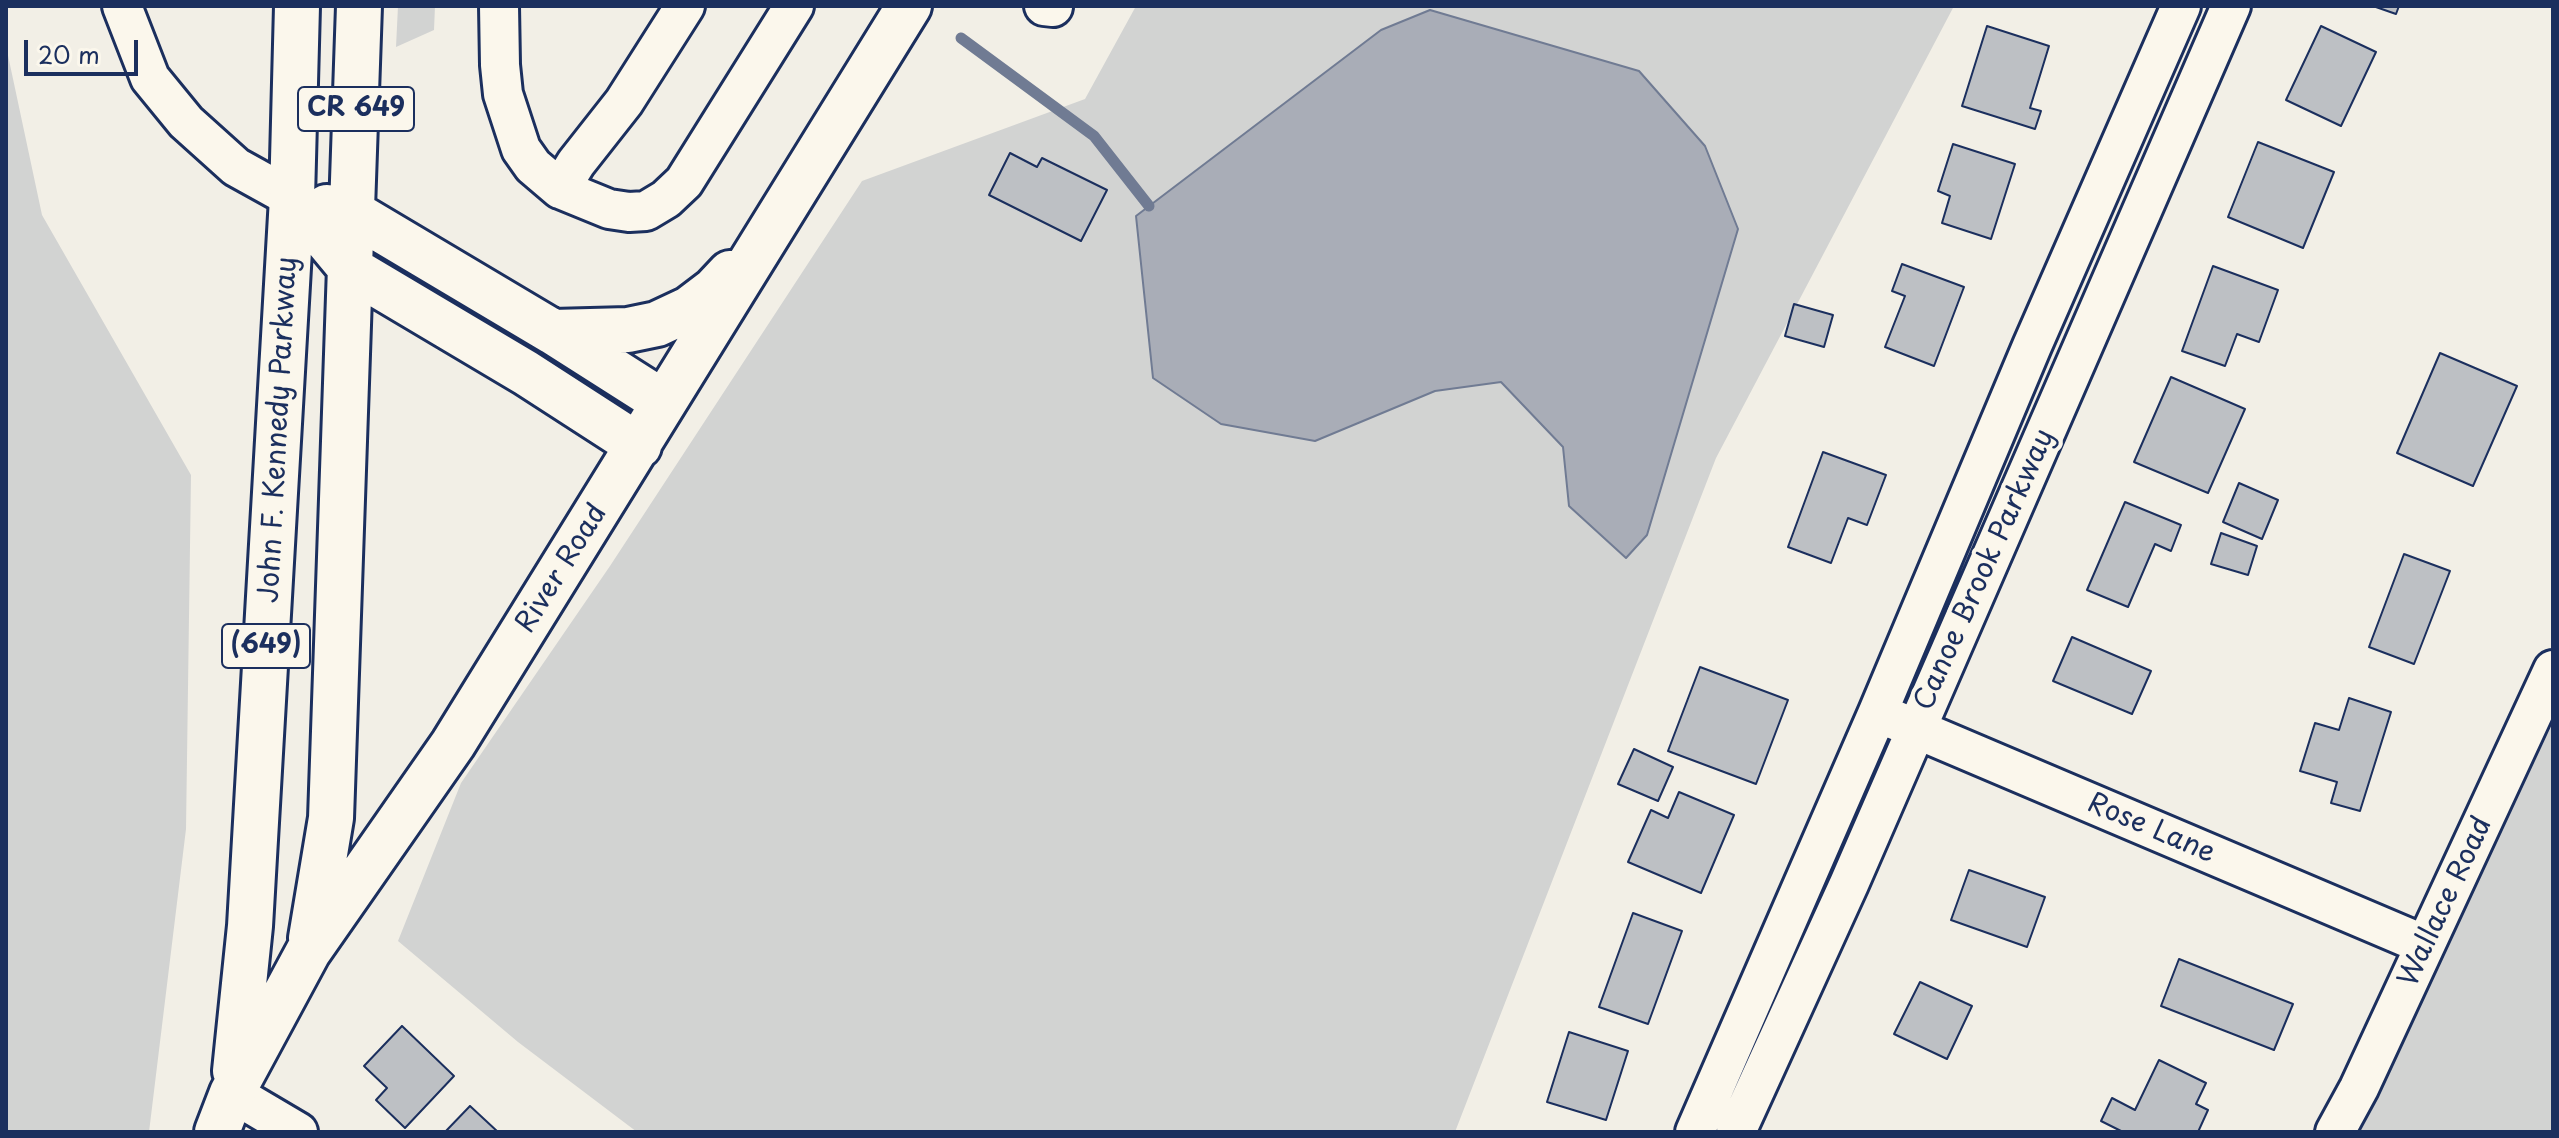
<!DOCTYPE html>
<html>
<head>
<meta charset="utf-8">
<style>
  body { margin:0 }
  #map { position:relative; width:2559px; height:1138px; overflow:hidden; background:#f2efe6; font-family:"Playpen Sans",sans-serif }
  canvas { display:block }
  .frame { position:absolute; inset:0; border:8px solid #1b2f5e; pointer-events:none }
  .scale { position:absolute; left:24px; top:40px; width:114px; height:36px; box-sizing:border-box; border:4px solid #1b2f5e; border-top:0; padding-left:10px; font-size:24px; line-height:28px; white-space:nowrap; color:#1b2f5e; -webkit-text-stroke:6px #fbf7ec; paint-order:stroke }
</style>
</head>
<body>
<div id="map">
<canvas width="2559" height="1138"></canvas>
<div class="frame"></div>
<div class="scale">20 m</div>
</div>
<script>
const ctx = document.querySelector('canvas').getContext('2d');
ctx.lineJoin = 'round';
function fill(path, color) {
  ctx.fillStyle = color;
  ctx.fill(path, 'evenodd');
}
function toPath(rows) {
  const path = new Path2D();
  for (const r of rows) {
    path.moveTo(r[0], r[1]);
    for (let i = 2; i < r.length; i += 2) path.lineTo(r[i], r[i + 1]);
  }
  return path;
}
function strokePath(path, color, width, dash) {
  ctx.strokeStyle = color;
  ctx.lineWidth = width;
  ctx.lineCap = dash ? 'butt' : 'round';
  ctx.setLineDash(dash || []);
  ctx.stroke(path);
}
function drawText(font, color, halo, rows, align = 'center') {
  ctx.font = font + ' "Playpen Sans",sans-serif';
  ctx.lineWidth = 8;
  ctx.setLineDash([]);
  ctx.textBaseline = 'middle';
  ctx.strokeStyle = halo;
  ctx.fillStyle = color;
  for (const [text, x, y, turn = 0] of rows) {
    ctx.save();
    ctx.translate(x, y);
    ctx.rotate((+turn || 0) * Math.PI / 180);
    ctx.textAlign = isNaN(turn) ? turn : align;
    if (halo) ctx.strokeText(text, 0, 0);
    ctx.fillText(text, 0, 0);
    ctx.restore();
  }
}
fill(toPath([
  [398,6,435,6,434,30,396,47],
  [1136,6,1954,6,1716,458,1455,1132,637,1132,518,1042,398,941,461,783,610,566,862,181,1085,99],
  [6,46,42,215,191,475,186,829,149,1132,6,1132],
  [2553,723,2553,1132,2352,1132]
]), '#d2d3d2');
const water = toPath([
  [1430,10,1639,71,1705,146,1738,229,1647,535,1626,558,1569,506,1563,447,1501,382,1435,391,1315,441,1221,424,1153,378,1136,216,1381,30,1430,10]
]);
fill(water, '#a9adb7');
strokePath(water, '#707b93', 2);
strokePath(toPath([
  [961,38,1094,136,1149,206]
]), '#707b93', 11);
const building = toPath([
  [2373,6,2399,6,2396,14,2373,6],
  [1987,26,2049,46,2030,108,2041,111,2035,129,1962,106,1987,26],
  [2321,26,2376,52,2341,126,2286,100,2321,26],
  [2258,142,2334,172,2303,248,2228,217,2258,142],
  [1953,144,2015,164,1991,239,1942,223,1950,196,1938,191,1953,144],
  [1010,153,1037,167,1042,158,1107,190,1081,241,989,195,1010,153],
  [1902,264,1964,287,1934,366,1885,347,1905,296,1892,291,1902,264],
  [2213,266,2278,290,2259,342,2237,334,2225,366,2182,351,2213,266],
  [1794,304,1833,315,1824,347,1785,336,1794,304],
  [2440,353,2517,386,2473,486,2397,453,2440,353],
  [2171,377,2245,409,2208,493,2134,462,2171,377],
  [1823,452,1886,475,1867,525,1848,518,1831,563,1788,547,1823,452],
  [2239,483,2278,500,2262,539,2223,522,2239,483],
  [2125,502,2181,525,2171,551,2155,544,2128,607,2087,590,2125,502],
  [2221,533,2257,546,2248,575,2211,564,2221,533],
  [2404,554,2450,571,2414,664,2369,647,2404,554],
  [2072,637,2151,671,2132,714,2053,681,2072,637],
  [1700,667,1788,700,1756,784,1668,751,1700,667],
  [2349,698,2391,712,2360,811,2331,803,2337,782,2300,771,2315,723,2339,730,2349,698],
  [1634,749,1673,767,1658,801,1618,784,1634,749],
  [1679,792,1734,815,1701,893,1628,862,1651,810,1668,818,1679,792],
  [1969,870,2045,897,2027,947,1951,920,1969,870],
  [1633,913,1682,931,1648,1024,1599,1007,1633,913],
  [2179,959,2293,1004,2274,1050,2161,1006,2179,959],
  [1920,982,1972,1006,1947,1059,1894,1034,1920,982],
  [402,1026,454,1076,405,1128,376,1100,387,1088,364,1066,402,1026],
  [1569,1032,1628,1051,1606,1120,1547,1102,1569,1032],
  [2159,1060,2206,1083,2196,1104,2208,1110,2198,1132,2123,1132,2101,1121,2112,1098,2135,1110,2159,1060],
  [470,1106,498,1132,445,1132,470,1106]
]);
fill(building, '#bdc0c4');
strokePath(building, '#1b2f5e', 2);
const minor = toPath([
  [122,6,150,78,186,122,236,167,292,198],
  [499,6,500,65,503,94,521,149,533,166,560,189,609,209,629,212,646,211,666,199,684,182,794,6],
  [1044,6,1053,7],
  [560,189,576,163,624,102,685,6],
  [1895,720,2425,945],
  [232,1093,298,1132],
  [1695,1132,1878,712,2032,346,2181,6],
  [1736,1132,1849,884,2231,6],
  [2335,1132,2359,1088,2553,670]
]);
const major = toPath([
  [292,198,351,269,526,373,639,446],
  [327,207,353,213,553,332,663,402],
  [553,332,628,330,657,324,689,309,714,290,730,273],
  [311,938,331,818,359,6],
  [235,1071,250,926,292,198,297,6],
  [217,1132,232,1093,308,952,453,744,909,6]
]);
strokePath(minor, '#1b2f5e', 44);
strokePath(major, '#1b2f5e', 50);
strokePath(minor, '#fbf7ec', 38);
strokePath(major, '#fbf7ec', 44);
for (const [x, y, w] of [
  [356,109,116],
  [266,646,88]
]) {
  const box = new Path2D();
  box.roundRect(x - w / 2, y - 22, w, 44, 6);
  ctx.fillStyle = '#fbf7ec';
  ctx.fill(box);
  strokePath(box, '#1b2f5e', 2);
}
drawText('bold 26px', '#1b2f5e', null, [
  ["CR 649",356,109],
  ["(649)",266,646]
]);
drawText('28px', '#1b2f5e', '#fbf7ec', [
  ["John F. Kennedy Parkway",279,430,-87],
  ["River Road",562,569,-58],
  ["Canoe Brook Parkway",1985,570,-66],
  ["Rose Lane",2151,829,23],
  ["Wallace Road",2446,902,-65]
]);
</script>
</body>
</html>
